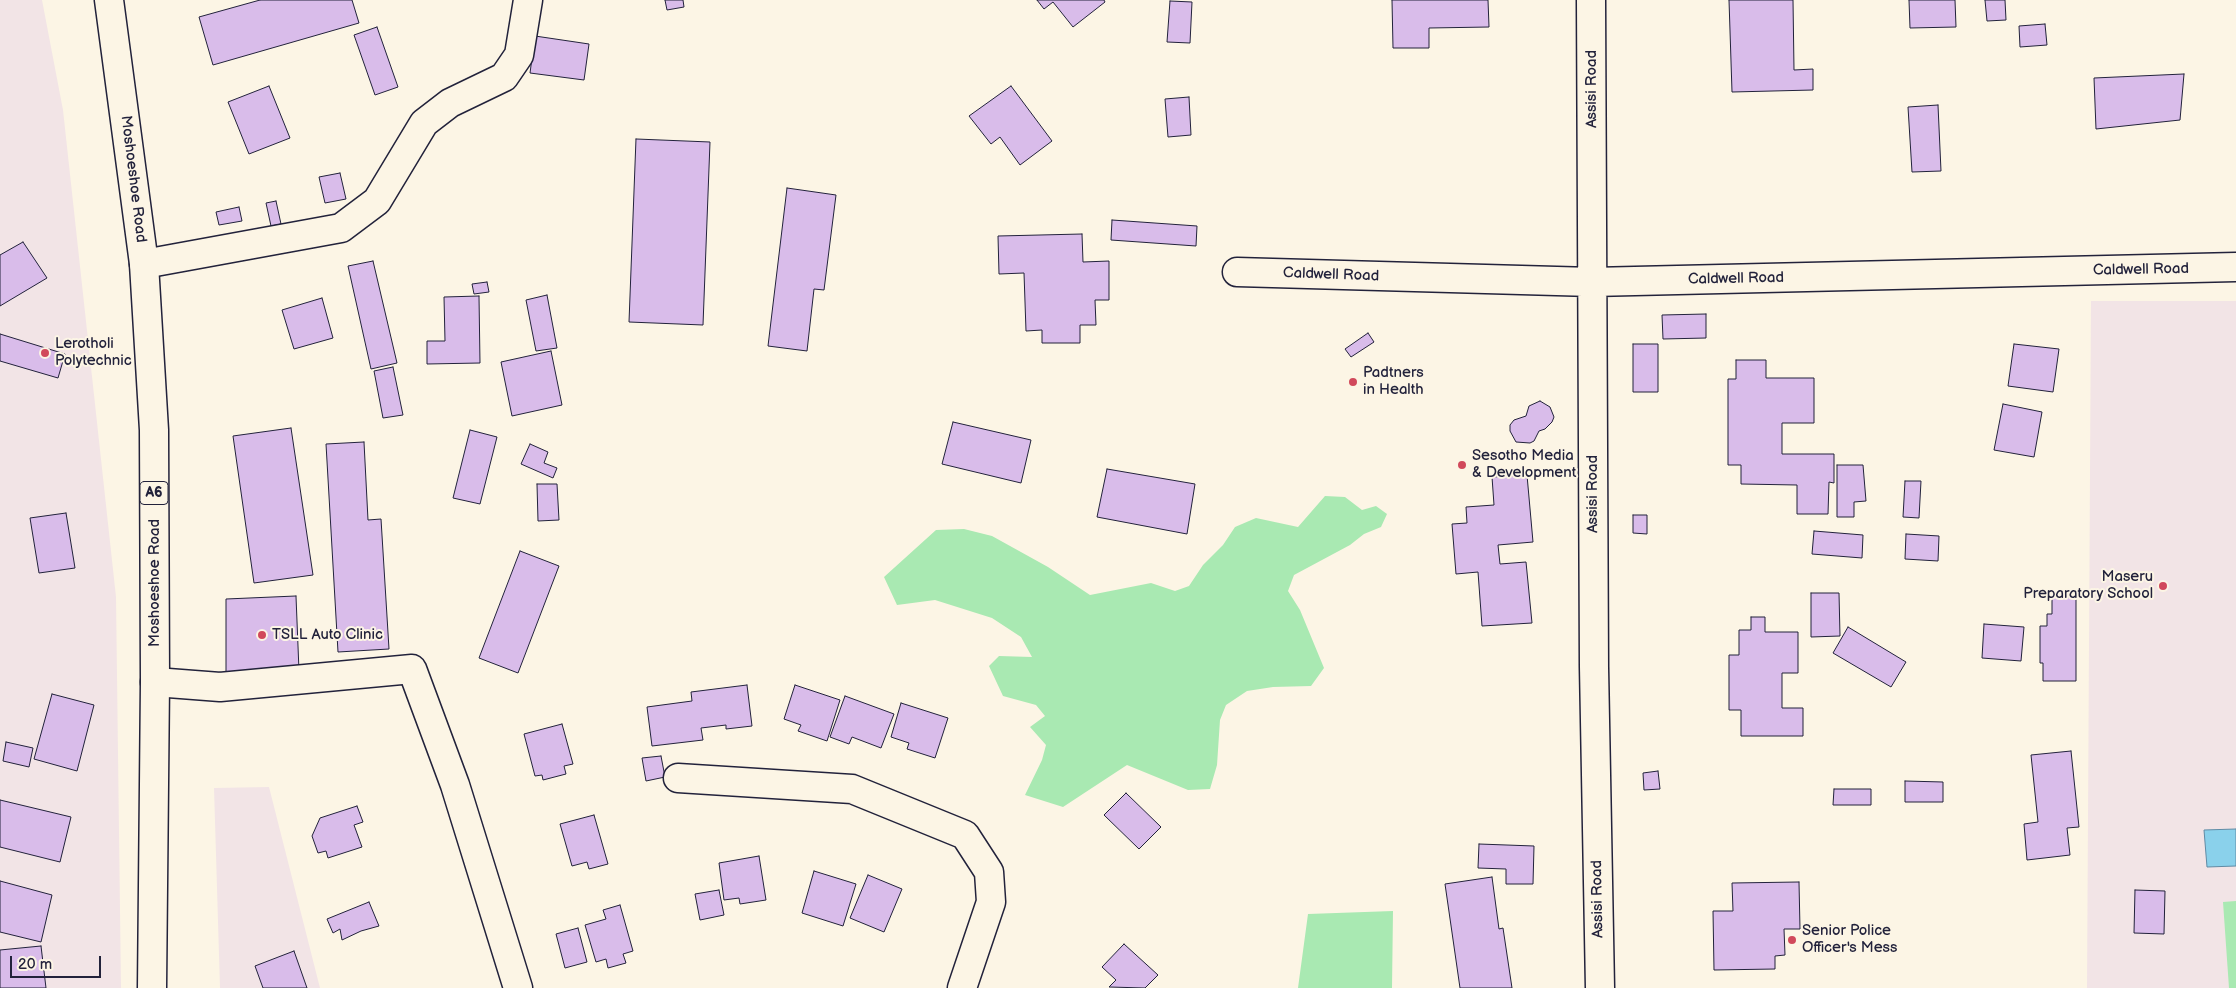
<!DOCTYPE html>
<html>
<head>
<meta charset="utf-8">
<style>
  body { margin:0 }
  #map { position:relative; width:2236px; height:988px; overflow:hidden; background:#fcf5e5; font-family:"Balsamiq Sans",sans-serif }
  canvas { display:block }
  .scale { position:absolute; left:10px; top:956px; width:91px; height:22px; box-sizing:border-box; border:2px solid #22223b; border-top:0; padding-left:6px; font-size:15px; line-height:18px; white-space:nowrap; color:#22223b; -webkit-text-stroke:4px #fcf5e5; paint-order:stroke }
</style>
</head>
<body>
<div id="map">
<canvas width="2236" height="988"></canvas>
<div class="scale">20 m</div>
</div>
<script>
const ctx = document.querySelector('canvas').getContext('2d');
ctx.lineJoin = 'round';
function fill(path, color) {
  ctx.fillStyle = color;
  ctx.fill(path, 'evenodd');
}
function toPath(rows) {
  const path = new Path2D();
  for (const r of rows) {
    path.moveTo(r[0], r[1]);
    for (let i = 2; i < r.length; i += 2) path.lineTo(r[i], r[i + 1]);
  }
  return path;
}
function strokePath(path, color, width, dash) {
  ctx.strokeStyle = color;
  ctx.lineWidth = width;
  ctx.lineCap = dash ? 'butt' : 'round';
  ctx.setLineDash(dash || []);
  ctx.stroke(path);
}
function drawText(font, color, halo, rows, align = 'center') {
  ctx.font = font + ' "Balsamiq Sans",sans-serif';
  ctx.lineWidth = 4;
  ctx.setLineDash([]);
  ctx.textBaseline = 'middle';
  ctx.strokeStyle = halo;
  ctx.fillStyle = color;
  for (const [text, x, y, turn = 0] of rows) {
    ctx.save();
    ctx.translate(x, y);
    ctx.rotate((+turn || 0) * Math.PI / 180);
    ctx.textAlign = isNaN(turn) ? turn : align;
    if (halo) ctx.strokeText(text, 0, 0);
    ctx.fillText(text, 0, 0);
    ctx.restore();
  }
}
fill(toPath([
  [0,0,42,0,63,110,116,597,121,988,0,988],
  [2091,301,2236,301,2236,988,2087,988],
  [269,787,320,988,220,988,214,788]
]), '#f2e4e6');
fill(toPath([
  [1325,496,1345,497,1362,510,1376,506,1387,514,1381,527,1364,534,1350,545,1294,575,1288,591,1300,610,1324,668,1311,686,1273,687,1247,691,1226,705,1220,720,1217,765,1210,789,1188,790,1127,765,1063,807,1025,795,1042,760,1046,745,1030,727,1045,716,1036,705,1003,696,989,666,999,656,1032,657,1021,637,992,618,935,600,897,605,884,577,936,530,964,529,992,536,1048,567,1090,595,1151,583,1175,591,1189,586,1203,565,1223,545,1235,527,1256,518,1298,527],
  [2236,901,2236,988,2229,988,2223,902],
  [1393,911,1392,988,1298,988,1308,914]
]), '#a9e9b2');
const water = toPath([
  [2236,829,2236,866,2207,867,2204,830,2236,829]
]);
fill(water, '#8ad1eb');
strokePath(water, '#608ba5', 1);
const building = toPath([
  [260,0,352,0,359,23,213,65,199,17,260,0],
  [665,0,683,0,684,7,667,10,665,0],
  [1037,0,1104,0,1105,2,1073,27,1053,2,1044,9,1037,0],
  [1392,0,1488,0,1489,27,1429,28,1429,48,1393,48,1392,0],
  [1729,0,1793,0,1794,70,1813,69,1813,90,1732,92,1729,0],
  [1909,0,1955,0,1956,27,1910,28,1909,0],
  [1985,0,2005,0,2006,20,1987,21,1985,0],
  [1170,1,1192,2,1190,43,1167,42,1170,1],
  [2045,24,2047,45,2020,47,2019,26,2045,24],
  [377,27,398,87,375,95,354,35,377,27],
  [535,36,589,44,584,80,530,73,535,36],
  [2184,74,2180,120,2096,129,2094,78,2184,74],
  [269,86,290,138,249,154,228,102,269,86],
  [1011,86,1052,141,1020,165,1000,137,991,144,969,116,1011,86],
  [1189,97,1191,135,1168,137,1165,99,1189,97],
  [1938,105,1941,171,1912,172,1908,107,1938,105],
  [636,139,710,142,703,325,629,322,636,139],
  [340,173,346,199,325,203,319,177,340,173],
  [787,188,836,195,824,290,814,289,807,351,768,346,787,188],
  [276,201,281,224,271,226,266,203,276,201],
  [239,207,242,221,219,225,216,212,239,207],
  [1112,220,1197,226,1196,246,1111,240,1112,220],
  [1082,234,1083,262,1109,261,1109,300,1095,300,1096,325,1080,325,1080,343,1042,343,1042,330,1026,331,1024,273,999,274,998,236,1082,234],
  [23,242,47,278,0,306,0,255,23,242],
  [373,261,397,363,371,369,348,266,373,261],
  [487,282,489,292,474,294,472,284,487,282],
  [547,295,557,348,536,351,526,300,547,295],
  [479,296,480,363,427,364,427,341,445,341,444,297,479,296],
  [322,298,333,338,294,349,282,310,322,298],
  [1706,314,1706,338,1663,339,1662,315,1706,314],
  [1368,333,1374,342,1351,357,1345,349,1368,333],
  [0,334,65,354,58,378,0,361,0,334],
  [1633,344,1658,344,1658,392,1633,392,1633,344],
  [2014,344,2059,349,2053,392,2008,386,2014,344],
  [551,351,562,405,512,416,501,362,551,351],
  [1736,360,1766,360,1766,378,1814,378,1814,423,1782,423,1782,454,1834,454,1834,483,1829,482,1828,514,1797,514,1797,485,1741,484,1741,465,1728,465,1728,379,1736,379,1736,360],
  [393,367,403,415,383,418,374,371,393,367],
  [1540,401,1550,407,1554,417,1552,422,1545,429,1539,431,1534,441,1530,443,1516,442,1510,431,1510,425,1514,420,1526,416,1529,406,1540,401],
  [2003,404,2042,412,2034,457,1994,450,2003,404],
  [953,422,1031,440,1021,483,942,464,953,422],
  [291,428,313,575,254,583,233,436,291,428],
  [470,430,497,437,480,504,453,498,470,430],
  [364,442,368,520,381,519,389,649,338,652,326,444,364,442],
  [530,444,548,452,544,463,557,468,553,478,521,464,530,444],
  [1837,465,1863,465,1866,501,1854,502,1854,517,1837,517,1837,465],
  [1107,469,1195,484,1187,534,1097,517,1107,469],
  [1527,475,1533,542,1498,545,1500,564,1526,562,1532,623,1482,626,1478,572,1456,574,1452,524,1467,523,1466,507,1494,505,1492,477,1527,475],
  [1905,481,1921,481,1919,518,1903,517,1905,481],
  [537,484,557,484,559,520,538,521,537,484],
  [66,513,75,568,39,573,30,518,66,513],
  [1633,515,1647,515,1647,534,1633,533,1633,515],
  [1814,531,1863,535,1862,558,1812,554,1814,531],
  [1906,534,1939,536,1938,561,1905,559,1906,534],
  [520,551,559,566,518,673,479,658,520,551],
  [1811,593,1839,593,1840,636,1811,637,1811,593],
  [296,596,299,671,226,678,226,599,296,596],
  [2052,596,2076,597,2076,681,2043,681,2043,663,2040,663,2040,626,2047,626,2047,614,2052,614,2052,596],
  [1751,617,1765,617,1765,632,1798,632,1798,673,1782,673,1782,708,1803,708,1803,736,1741,736,1741,710,1729,710,1729,655,1739,655,1739,630,1751,630,1751,617],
  [1984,624,2024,627,2021,661,1982,658,1984,624],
  [1848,627,1906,662,1891,687,1833,653,1848,627],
  [747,685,752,726,726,729,726,725,701,728,703,740,652,746,647,707,692,701,691,692,747,685],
  [795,685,840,700,827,741,798,731,801,725,784,719,795,685],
  [52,694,94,705,77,771,34,759,52,694],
  [845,696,894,714,881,748,852,737,849,744,830,737,845,696],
  [901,703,948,718,935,758,907,749,909,743,891,737,901,703],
  [562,724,573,764,564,766,566,774,543,780,542,775,535,776,524,734,562,724],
  [6,742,33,748,29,767,3,761,6,742],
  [2071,751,2079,827,2067,828,2070,855,2027,860,2024,824,2038,822,2031,755,2071,751],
  [661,756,665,777,646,781,642,758,661,756],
  [1658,771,1660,789,1644,790,1643,773,1658,771],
  [1905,781,1943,782,1943,802,1905,802,1905,781],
  [1834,789,1871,789,1871,805,1833,805,1834,789],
  [1126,793,1161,827,1139,849,1104,815,1126,793],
  [0,800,71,817,60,862,0,847,0,800],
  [357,806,363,822,354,825,362,847,328,858,326,851,318,853,312,836,320,818,357,806],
  [594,815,608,864,589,869,587,862,572,866,560,824,594,815],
  [1479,844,1534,846,1533,884,1506,884,1506,869,1478,868,1479,844],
  [759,856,766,900,740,904,739,898,724,900,719,863,759,856],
  [814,871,856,884,843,926,802,913,814,871],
  [868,875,902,889,884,932,850,918,868,875],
  [1492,877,1499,929,1503,928,1512,988,1460,988,1445,884,1492,877],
  [0,881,52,895,41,942,0,932,0,881],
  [1799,882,1800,929,1784,929,1785,955,1775,956,1775,969,1714,970,1713,911,1733,911,1732,883,1799,882],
  [719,890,724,915,700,920,695,894,719,890],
  [2135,890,2165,891,2164,934,2134,933,2135,890],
  [369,902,379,926,361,931,342,940,340,929,333,933,327,919,369,902],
  [620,905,633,951,623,954,626,963,608,968,606,959,596,962,585,925,606,919,603,910,620,905],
  [578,928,587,962,565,968,556,934,578,928],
  [1124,944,1158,975,1145,988,1109,987,1116,980,1102,967,1124,944],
  [41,946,46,988,0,988,0,950,41,946],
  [294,951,307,988,263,988,255,966,294,951]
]);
fill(building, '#d9bcea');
strokePath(building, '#22223b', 1);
const street = toPath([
  [1591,0,1594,667,1600,988],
  [144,264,341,228,377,201,424,123,450,103,504,77,519,55,528,0],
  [1237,272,1592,282,2236,267],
  [155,682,220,687,412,669,455,785,518,988],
  [678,778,852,789,965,835,989,872,991,902,962,988]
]);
const primary = toPath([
  [109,0,144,264,154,430,155,682,152,988]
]);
strokePath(street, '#22223b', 31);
strokePath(primary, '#22223b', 31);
strokePath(street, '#fcf5e5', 28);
strokePath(primary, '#fcf5e5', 28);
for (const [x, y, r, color] of [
  [45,353,5,"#d1495b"],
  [1353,382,5,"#d1495b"],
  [1462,465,5,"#d1495b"],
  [2163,586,5,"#d1495b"],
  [262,635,5,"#d1495b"],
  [1792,940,5,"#d1495b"]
]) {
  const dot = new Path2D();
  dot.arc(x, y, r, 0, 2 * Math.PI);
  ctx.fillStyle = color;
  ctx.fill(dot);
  strokePath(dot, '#fcf5e5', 2);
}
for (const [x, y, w] of [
  [154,493,28]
]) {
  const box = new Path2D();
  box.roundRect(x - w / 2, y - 11.5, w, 23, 4);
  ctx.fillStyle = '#fcf5e5';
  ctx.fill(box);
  strokePath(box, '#22223b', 1);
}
drawText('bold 14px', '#22223b', null, [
  ["A6",154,493]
]);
drawText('15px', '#22223b', '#fcf5e5', [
  ["Assisi Road",1592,89,-90],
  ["Moshoeshoe Road",133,179,83],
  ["Caldwell Road",2141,270,-1],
  ["Caldwell Road",1331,275,2],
  ["Caldwell Road",1736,279,-1],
  ["Assisi Road",1593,494,-90],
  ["Moshoeshoe Road",155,583,-90],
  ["Assisi Road",1598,899,-91]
]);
drawText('15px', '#22223b', '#fcf5e5', [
  ["Lerotholi",55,344],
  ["Polytechnic",55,361],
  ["Padtners",1363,373],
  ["in Health",1363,390],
  ["Sesotho Media",1472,456],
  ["& Development",1472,473],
  ["Maseru",2153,577,"right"],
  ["Preparatory School",2153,594,"right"],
  ["TSLL Auto Clinic",272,635],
  ["Senior Police",1802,931],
  ["Officer's Mess",1802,948]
], 'left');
</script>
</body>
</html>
